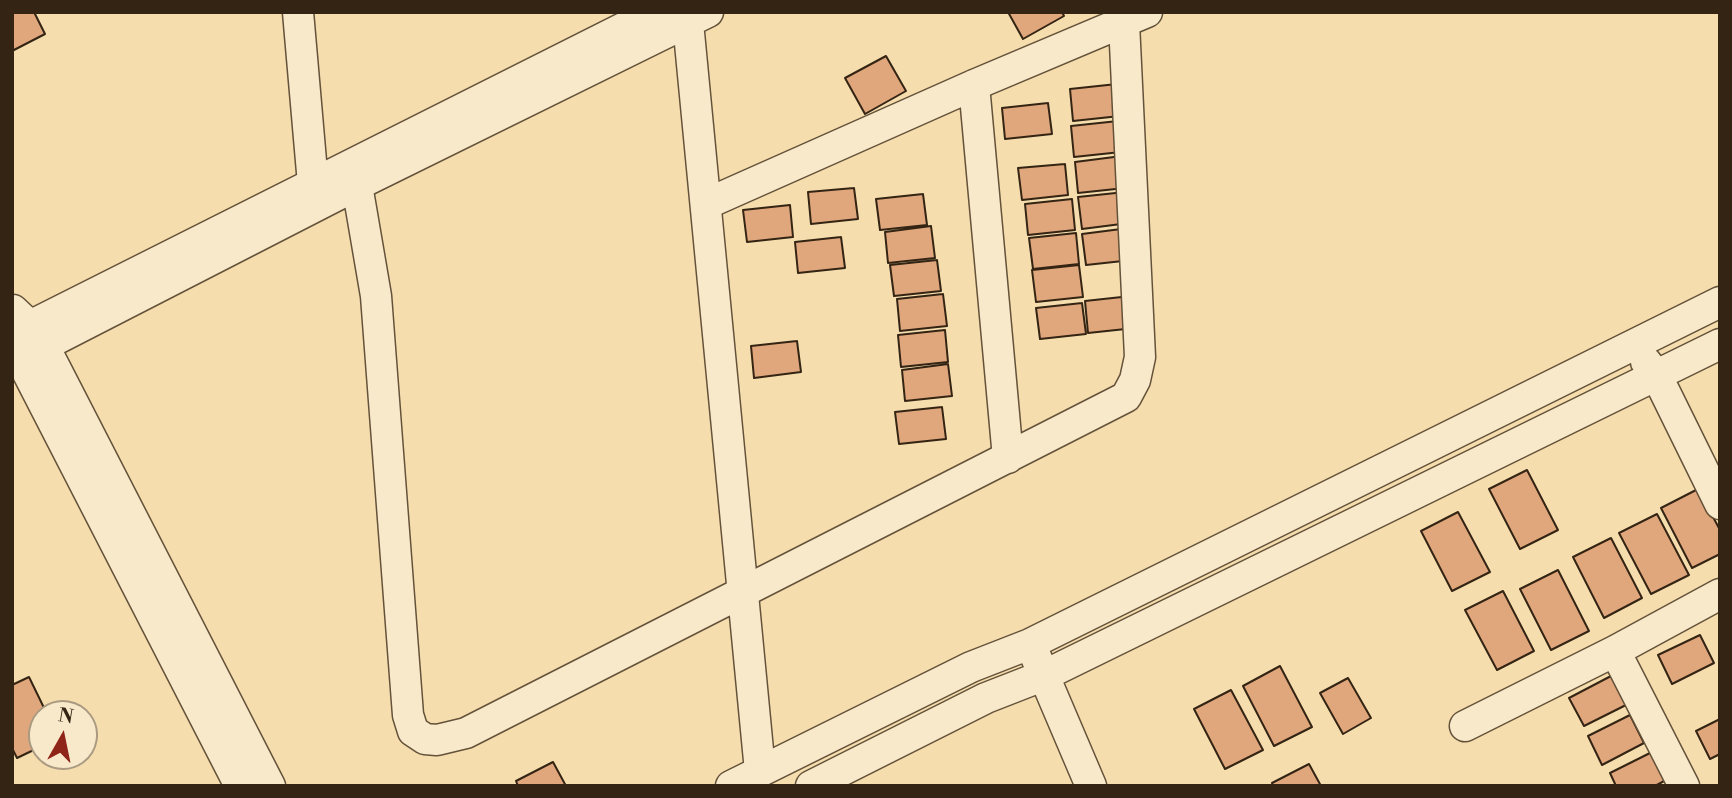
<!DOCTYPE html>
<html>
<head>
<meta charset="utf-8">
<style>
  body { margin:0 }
  #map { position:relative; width:1732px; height:798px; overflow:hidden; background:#f5ddae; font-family:"Libre Bodoni",serif }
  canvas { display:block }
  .frame { position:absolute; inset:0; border:14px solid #342413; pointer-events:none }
  .north { position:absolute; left:28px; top:700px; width:70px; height:70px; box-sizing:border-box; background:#f8e9ca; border:2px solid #aa9a81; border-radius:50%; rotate:9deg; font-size:19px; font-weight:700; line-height:28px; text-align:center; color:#342413 }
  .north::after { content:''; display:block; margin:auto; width:24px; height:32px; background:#8f2418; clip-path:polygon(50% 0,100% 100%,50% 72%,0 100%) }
</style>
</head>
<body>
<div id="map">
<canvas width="1732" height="798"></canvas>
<div class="frame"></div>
<div class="north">N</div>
</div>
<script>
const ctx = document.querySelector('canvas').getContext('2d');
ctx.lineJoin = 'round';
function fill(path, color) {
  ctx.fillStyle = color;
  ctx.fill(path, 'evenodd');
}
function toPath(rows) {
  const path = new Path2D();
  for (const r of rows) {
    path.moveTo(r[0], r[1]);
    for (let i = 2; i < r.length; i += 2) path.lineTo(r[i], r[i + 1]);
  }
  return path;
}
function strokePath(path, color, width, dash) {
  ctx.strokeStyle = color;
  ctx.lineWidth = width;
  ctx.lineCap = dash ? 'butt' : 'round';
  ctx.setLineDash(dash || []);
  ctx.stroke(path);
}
const building = toPath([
  [12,12,34,12,45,34,12,51,12,12],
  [1008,12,1062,12,1064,16,1023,39,1008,12],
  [886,56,906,91,865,114,845,78,886,56],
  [1117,84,1120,116,1073,121,1070,89,1117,84],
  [1048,103,1052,134,1005,139,1002,108,1048,103],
  [1118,121,1121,152,1074,157,1071,126,1118,121],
  [1122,156,1125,188,1078,193,1075,162,1122,156],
  [1065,164,1068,195,1022,200,1018,168,1065,164],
  [854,188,858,219,811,224,808,192,854,188],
  [1125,192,1129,223,1082,229,1078,197,1125,192],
  [923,194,927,225,880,230,876,199,923,194],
  [1072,199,1075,230,1028,235,1025,204,1072,199],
  [790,205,793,237,747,242,743,210,790,205],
  [931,226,935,258,888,263,885,232,931,226],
  [1129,228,1132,260,1086,265,1082,234,1129,228],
  [1076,233,1079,264,1033,269,1029,238,1076,233],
  [841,237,845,268,798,273,795,242,841,237],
  [937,260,941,291,894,296,890,265,937,260],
  [1079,265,1083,297,1036,302,1032,270,1079,265],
  [943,294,947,326,900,331,897,299,943,294],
  [1131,296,1135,328,1088,333,1085,301,1131,296],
  [1082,303,1086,334,1040,339,1036,308,1082,303],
  [945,330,948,362,901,367,898,335,945,330],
  [797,341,801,372,754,378,751,346,797,341],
  [948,364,952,396,905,401,902,370,948,364],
  [942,407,946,439,899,444,895,412,942,407],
  [1527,470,1558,530,1520,549,1489,489,1527,470],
  [1698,489,1720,530,1720,554,1692,568,1661,508,1698,489],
  [1458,512,1490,572,1452,591,1421,531,1458,512],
  [1657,514,1689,575,1651,594,1619,533,1657,514],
  [1611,538,1642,598,1604,618,1573,557,1611,538],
  [1558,570,1589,631,1551,650,1520,589,1558,570],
  [1503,591,1534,651,1497,670,1465,610,1503,591],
  [1700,635,1714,663,1672,684,1658,655,1700,635],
  [1280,666,1312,727,1274,746,1243,686,1280,666],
  [1611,676,1626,705,1584,726,1569,698,1611,676],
  [29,677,47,714,42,714,42,746,17,758,12,748,12,685,29,677],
  [1348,678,1371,718,1343,734,1320,693,1348,678],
  [1231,690,1263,750,1225,769,1194,709,1231,690],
  [1630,715,1644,743,1602,765,1588,736,1630,715],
  [1720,719,1720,754,1710,759,1696,731,1720,719],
  [1652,752,1666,780,1655,786,1616,786,1610,773,1652,752],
  [553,762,566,786,518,786,516,781,553,762],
  [1309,764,1321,786,1273,786,1272,783,1309,764]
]);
fill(building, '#e0a77d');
strokePath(building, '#342413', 2);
const street = toPath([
  [298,12,313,184],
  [687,12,760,771],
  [974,85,1008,458],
  [357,185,376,296,408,715,413,731,425,739,437,740,466,733,1126,397,1135,380,1140,357,1124,23],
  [706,204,974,85,1147,12],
  [13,310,30,326,44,346,270,786],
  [12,335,655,12],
  [18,339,20,358,240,786],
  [12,362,357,185,708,12],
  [1646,362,1657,376,1720,504],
  [1615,651,1684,786],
  [1036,657,1091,786],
  [1465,726,1615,651,1720,594],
  [731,786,971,667,1030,644,1720,302],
  [811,786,986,698,1045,675,1720,344]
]);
strokePath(street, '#64523a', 33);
strokePath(street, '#f8e9ca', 30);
</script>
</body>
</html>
